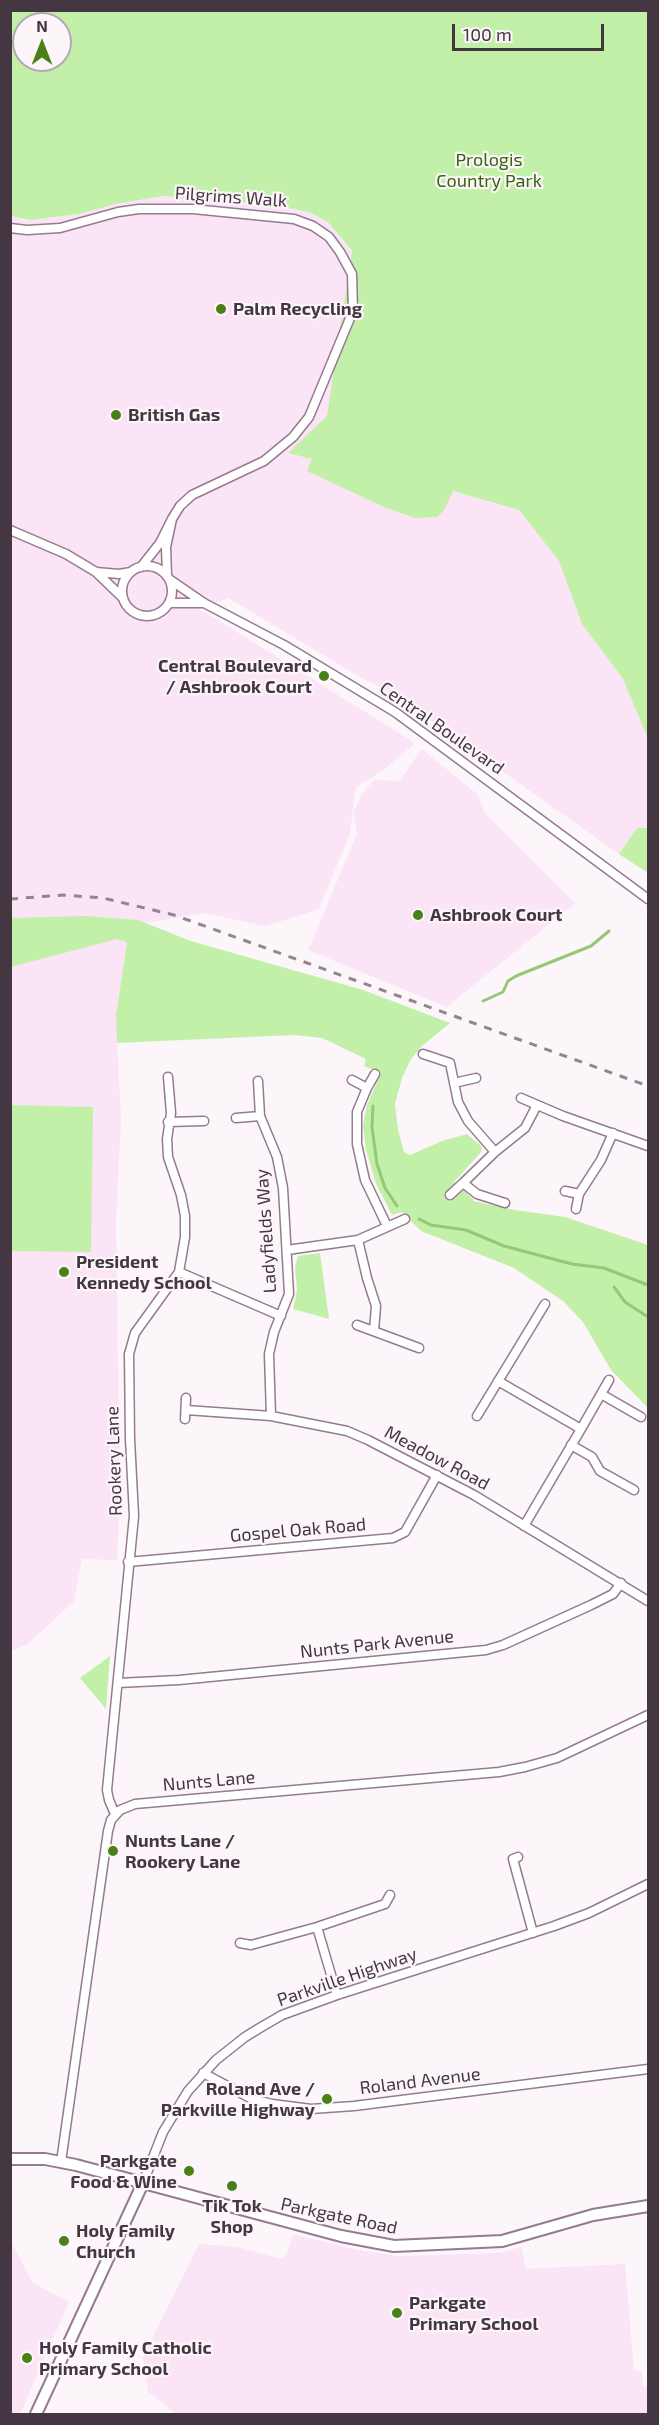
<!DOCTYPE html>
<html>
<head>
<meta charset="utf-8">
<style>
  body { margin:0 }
  #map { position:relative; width:659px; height:2425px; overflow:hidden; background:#fcf6fa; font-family:"Exo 2",sans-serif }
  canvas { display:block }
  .frame { position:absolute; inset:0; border:12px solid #443741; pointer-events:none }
  .north { position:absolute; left:12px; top:12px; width:60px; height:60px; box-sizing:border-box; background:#fcf6fa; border:2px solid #b2aab0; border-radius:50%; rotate:0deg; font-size:16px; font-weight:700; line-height:24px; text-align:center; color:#443741 }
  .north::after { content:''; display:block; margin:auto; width:21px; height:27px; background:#498017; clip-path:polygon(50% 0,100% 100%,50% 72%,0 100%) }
  .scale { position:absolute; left:452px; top:24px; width:152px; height:27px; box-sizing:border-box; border:3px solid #443741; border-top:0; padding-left:8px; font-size:18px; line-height:21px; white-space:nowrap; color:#443741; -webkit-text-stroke:4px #fcf6fa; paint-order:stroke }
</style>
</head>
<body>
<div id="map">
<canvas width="659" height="2425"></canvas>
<div class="frame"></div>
<div class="north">N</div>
<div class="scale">100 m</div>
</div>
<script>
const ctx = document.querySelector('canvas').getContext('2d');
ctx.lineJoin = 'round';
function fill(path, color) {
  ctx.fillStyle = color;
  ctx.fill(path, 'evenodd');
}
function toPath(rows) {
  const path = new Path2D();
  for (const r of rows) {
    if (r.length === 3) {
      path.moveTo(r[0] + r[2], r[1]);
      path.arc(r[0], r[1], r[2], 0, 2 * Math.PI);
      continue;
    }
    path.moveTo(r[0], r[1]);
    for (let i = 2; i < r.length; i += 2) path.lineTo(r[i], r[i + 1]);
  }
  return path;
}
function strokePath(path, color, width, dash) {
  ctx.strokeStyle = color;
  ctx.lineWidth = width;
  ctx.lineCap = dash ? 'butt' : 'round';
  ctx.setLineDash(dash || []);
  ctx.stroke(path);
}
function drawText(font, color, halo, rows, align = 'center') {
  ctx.font = font + ' "Exo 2",sans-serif';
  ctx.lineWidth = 4.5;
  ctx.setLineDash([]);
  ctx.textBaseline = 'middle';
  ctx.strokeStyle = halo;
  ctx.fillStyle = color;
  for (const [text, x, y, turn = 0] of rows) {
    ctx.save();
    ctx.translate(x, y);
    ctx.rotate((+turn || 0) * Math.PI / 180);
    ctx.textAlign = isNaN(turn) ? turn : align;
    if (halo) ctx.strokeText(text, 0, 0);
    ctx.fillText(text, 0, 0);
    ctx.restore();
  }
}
fill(toPath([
  [163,196,222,199,268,204,309,212,328,222,354,255,329,416,288,453,445,489,519,510,559,561,582,624,623,679,648,739,648,828,637,828,619,854,392,693,362,678,228,598,199,610,208,614,415,743,385,769,356,787,350,833,319,909,266,926,204,913,93,932,11,952,11,216,30,220,79,214,116,204],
  [422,749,477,794,485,813,575,903,447,1007,308,950,357,834,354,812,361,795,374,780,399,781],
  [118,938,127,942,116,1014,121,1121,116,1219,120,1498,117,1560,82,1559,74,1601,28,1644,11,1651,11,967],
  [293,2234,358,2250,397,2256,499,2253,521,2247,526,2269,625,2264,634,2370,642,2372,643,2386,648,2386,648,2414,176,2414,148,2392,143,2357,199,2244,238,2247,281,2259,287,2254],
  [11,2242,33,2283,69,2302,20,2414,11,2414]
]), '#fbe4f5');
fill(toPath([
  [11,11,648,11,648,739,623,679,582,624,559,561,519,510,453,491,444,510,437,517,415,518,384,507,307,471,312,459,288,453,327,416,352,251,328,222,309,212,268,204,163,196,116,204,79,214,30,220,11,216],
  [24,24,60,24,60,60,24,60],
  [637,828,648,828,648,873,619,854],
  [86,916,138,920,191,941,363,990,450,1023,422,1046,411,1059,402,1078,395,1104,398,1130,404,1152,410,1155,442,1141,467,1134,481,1146,482,1151,454,1182,473,1199,473,1201,515,1210,565,1217,648,1245,648,1408,611,1370,583,1322,563,1301,514,1268,421,1231,402,1212,392,1215,376,1184,366,1150,363,1125,367,1105,381,1073,364,1066,366,1059,322,1038,294,1035,117,1043,116,1015,127,942,117,939,11,967,11,918],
  [11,1105,93,1107,91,1252,11,1251],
  [320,1253,329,1319,293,1309,297,1291,295,1267,298,1256],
  [110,1656,106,1709,80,1678]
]), '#c3f0a8');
strokePath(toPath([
  [483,1001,503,992,508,981,516,976,591,946,609,931],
  [373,1106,372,1127,377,1164,385,1188,397,1206],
  [419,1219,431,1225,466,1230,504,1246,572,1264,604,1268,648,1285],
  [614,1287,625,1302,648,1317]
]), '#95c774', 3);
const minor = toPath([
  [10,228,27,230,60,228,118,212,139,209,193,209,294,219,313,226,329,237,340,252,352,274,353,311,309,417,293,437,264,461,192,495,180,506,172,519],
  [10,530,66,554,96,572,123,598],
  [147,591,25],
  [141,567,160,543,172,519,166,547,167,575],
  [96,572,119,574,131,572],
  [169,579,204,603,284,645,395,712,648,899],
  [169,603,204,603],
  [423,1054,450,1063,458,1102,468,1121,495,1152],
  [375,1074,367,1088,357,1112,357,1144,365,1180,387,1226],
  [352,1080,367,1088],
  [258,1081,260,1116],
  [454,1083,476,1078],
  [521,1098,563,1116,648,1146],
  [236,1118,260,1116,277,1157,283,1188,289,1294,274,1332,269,1354,271,1416],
  [168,1122,204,1121],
  [565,1191,579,1194],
  [450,1195,463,1183],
  [505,1203,477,1194,463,1183,495,1152,525,1128,537,1105],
  [576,1209,579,1194,601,1160,613,1133],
  [358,1240,367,1278,376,1306,374,1331],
  [287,1250,358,1240,405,1219],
  [179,1272,281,1316],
  [357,1325,419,1348],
  [498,1381,581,1429,524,1526],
  [601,1394,641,1417],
  [186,1410,271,1416,347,1431,368,1440,474,1495,648,1601],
  [477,1416,545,1304],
  [185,1419,186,1398],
  [581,1429,609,1380],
  [571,1445,592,1457,600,1471,634,1490],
  [128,1562,393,1538,405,1532,437,1475],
  [118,1683,179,1680,486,1650,503,1645,591,1605,613,1594,621,1583],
  [115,1814,109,1800,107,1790,134,1516,130,1439,129,1354,135,1333,179,1272,185,1237,185,1216,181,1195,168,1157,167,1139,171,1113,168,1077],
  [518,1857,513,1859,533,1933],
  [317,1927,337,1995],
  [240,1943,251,1945,317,1927,385,1904,390,1895],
  [203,2073,252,2099,272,2104,311,2109,354,2106,648,2069],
  [61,2162,108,1831,111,1820,120,1810,135,1804,499,1772,525,1767,557,1758,648,1715],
  [143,2183,163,2132,188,2091,216,2060,245,2037,263,2026,282,2015,337,1995,554,1926,589,1913,648,1884]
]);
const tertiary = toPath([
  [10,2159,45,2159,76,2165,341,2236,394,2246,502,2241,593,2215,648,2206],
  [36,2414,143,2183]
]);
strokePath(minor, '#967a90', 11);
strokePath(tertiary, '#967a90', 14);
strokePath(minor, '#fff', 8);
strokePath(tertiary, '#fff', 10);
strokePath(toPath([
  [10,899,63,895,103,898,174,915,648,1086]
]), '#90868e', 3, [8, 8]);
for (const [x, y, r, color] of [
  [221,309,6,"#498017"],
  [116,415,6,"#498017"],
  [324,676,6,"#498017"],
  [418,915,6,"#498017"],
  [64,1272,6,"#498017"],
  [113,1851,6,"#498017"],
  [327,2099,6,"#498017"],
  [189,2171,6,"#498017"],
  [232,2186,6,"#498017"],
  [64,2241,6,"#498017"],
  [397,2313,6,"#498017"],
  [27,2358,6,"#498017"]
]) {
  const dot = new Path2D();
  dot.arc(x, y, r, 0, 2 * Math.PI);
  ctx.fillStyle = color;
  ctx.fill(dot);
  strokePath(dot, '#fcf6fa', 2);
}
drawText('18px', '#36630b', '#fcf6fa', [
  ["Prologis",489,160],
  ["Country Park",489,181]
]);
drawText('18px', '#443741', '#fcf6fa', [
  ["Pilgrims Walk",231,197,4],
  ["Central Boulevard",442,728,35],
  ["Ladyfields Way",266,1231,-94],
  ["Meadow Road",437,1458,28],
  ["Rookery Lane",114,1461,-92],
  ["Gospel Oak Road",298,1530,-5],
  ["Nunts Park Avenue",377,1644,-6],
  ["Nunts Lane",209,1781,-5],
  ["Parkville Highway",347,1977,-19],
  ["Roland Avenue",420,2081,-7],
  ["Parkgate Road",339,2216,12]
]);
drawText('bold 18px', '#443741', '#fcf6fa', [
  ["Palm Recycling",233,309],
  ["British Gas",128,415],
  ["Central Boulevard",312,666,"right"],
  ["/ Ashbrook Court",312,687,"right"],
  ["Ashbrook Court",430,915],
  ["President",76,1262],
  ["Kennedy School",76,1283],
  ["Nunts Lane /",125,1841],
  ["Rookery Lane",125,1862],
  ["Roland Ave /",315,2089,"right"],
  ["Parkville Highway",315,2110,"right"],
  ["Parkgate",177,2161,"right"],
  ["Food & Wine",177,2182,"right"],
  ["Tik Tok",232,2206,"center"],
  ["Shop",232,2227,"center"],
  ["Holy Family",76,2231],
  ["Church",76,2252],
  ["Parkgate",409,2303],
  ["Primary School",409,2324],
  ["Holy Family Catholic",39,2348],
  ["Primary School",39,2369]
], 'left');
</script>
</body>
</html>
